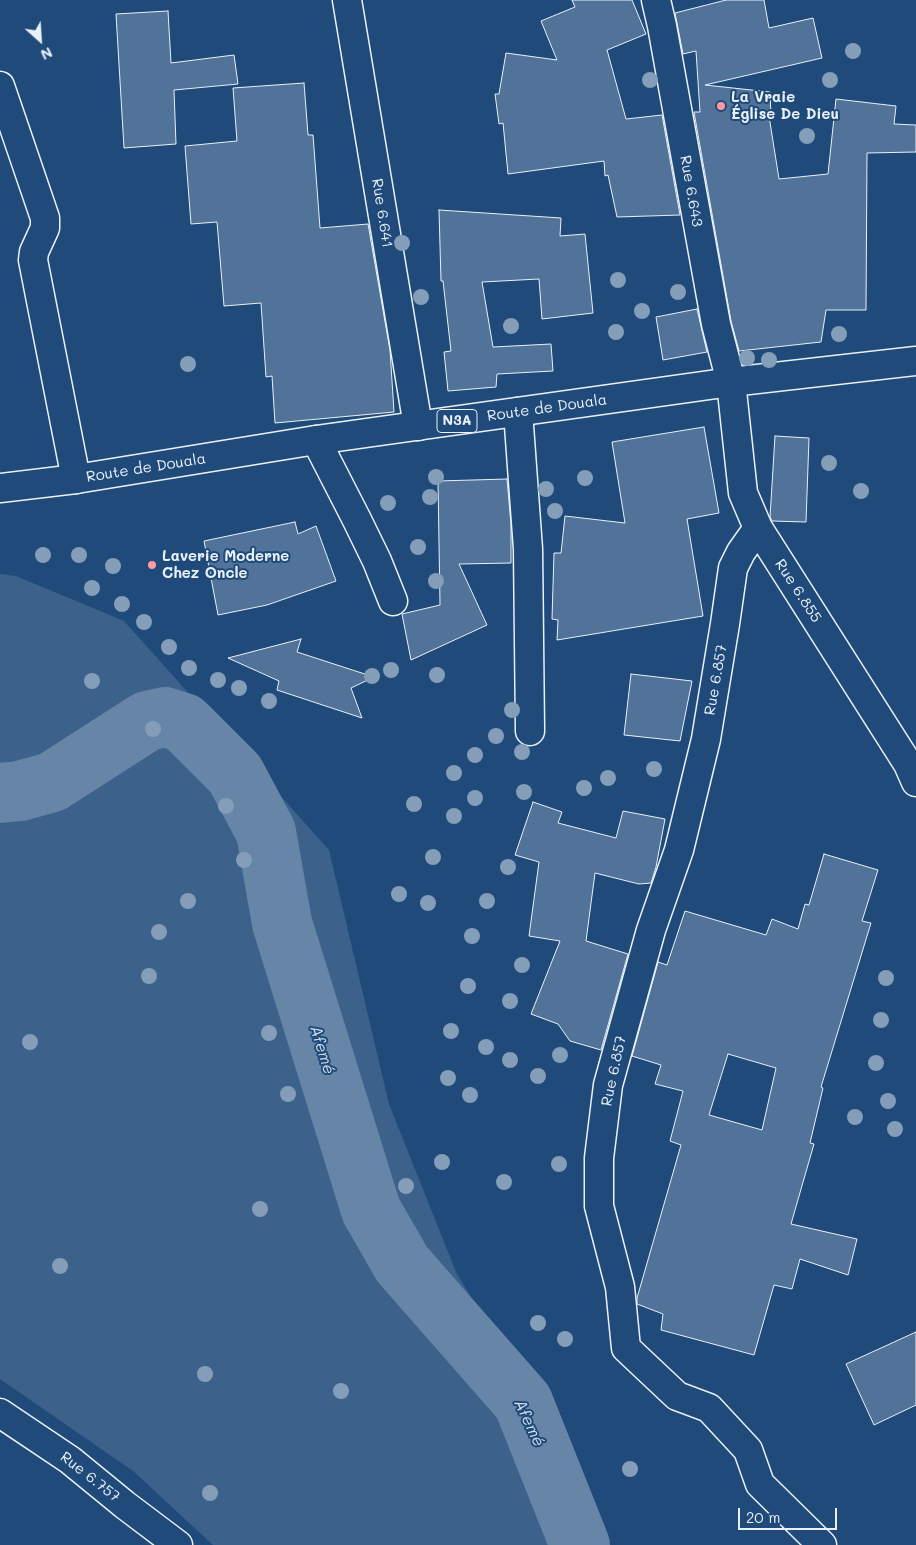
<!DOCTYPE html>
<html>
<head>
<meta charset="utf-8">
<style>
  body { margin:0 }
  #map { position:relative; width:916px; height:1545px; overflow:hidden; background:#1f4a7a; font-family:Mali,sans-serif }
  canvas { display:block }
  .north { position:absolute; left:15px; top:15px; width:50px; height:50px; -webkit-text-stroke:4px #1f4a7a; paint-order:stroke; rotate:154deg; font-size:14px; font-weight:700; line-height:20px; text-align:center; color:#e8f1f8 }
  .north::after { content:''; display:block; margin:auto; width:18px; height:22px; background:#e8f1f8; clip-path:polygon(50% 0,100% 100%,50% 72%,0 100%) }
  .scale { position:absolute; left:738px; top:1508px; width:99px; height:22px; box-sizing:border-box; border:2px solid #e8f1f8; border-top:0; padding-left:6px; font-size:15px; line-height:18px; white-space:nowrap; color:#e8f1f8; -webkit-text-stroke:4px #1f4a7a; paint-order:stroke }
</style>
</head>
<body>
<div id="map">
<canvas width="916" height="1545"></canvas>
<div class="north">N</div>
<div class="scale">20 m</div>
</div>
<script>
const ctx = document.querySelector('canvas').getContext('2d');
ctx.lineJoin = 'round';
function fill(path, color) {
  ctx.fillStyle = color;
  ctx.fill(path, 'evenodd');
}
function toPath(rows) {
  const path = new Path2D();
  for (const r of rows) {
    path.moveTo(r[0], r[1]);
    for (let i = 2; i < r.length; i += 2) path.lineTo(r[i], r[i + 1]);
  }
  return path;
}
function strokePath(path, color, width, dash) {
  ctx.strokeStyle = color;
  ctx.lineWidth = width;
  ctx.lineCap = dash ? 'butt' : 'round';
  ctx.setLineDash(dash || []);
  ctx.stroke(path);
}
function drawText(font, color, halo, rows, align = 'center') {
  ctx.font = font + ' Mali,sans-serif';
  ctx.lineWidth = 4;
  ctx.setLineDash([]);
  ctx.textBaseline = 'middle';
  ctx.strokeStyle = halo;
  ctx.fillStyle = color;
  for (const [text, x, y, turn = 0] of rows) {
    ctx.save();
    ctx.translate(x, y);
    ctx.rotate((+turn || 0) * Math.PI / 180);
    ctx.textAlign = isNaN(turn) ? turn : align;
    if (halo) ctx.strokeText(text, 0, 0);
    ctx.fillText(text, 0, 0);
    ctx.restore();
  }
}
fill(toPath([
  [0,574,16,576,124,621,329,850,389,1104,456,1272,556,1440,597,1545,213,1545,133,1471,0,1379]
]), '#3c628c');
strokePath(toPath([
  [0,793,20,791,52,782,147,721,165,717,184,723,235,774,266,832,282,923,371,1210,402,1264,523,1402,580,1545]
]), '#6685a7', 60);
const building = toPath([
  [572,0,632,0,646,34,607,50,626,119,662,115,680,215,617,217,608,175,605,176,604,161,508,174,503,123,499,124,495,94,499,94,506,53,557,60,541,21,575,7,572,0],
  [726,0,764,0,769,28,813,18,822,58,705,85,770,92,771,116,769,116,779,179,828,174,836,99,896,106,894,124,916,125,916,152,867,153,866,310,826,310,821,342,739,351,731,321,694,112,700,112,696,51,683,54,675,13,726,0],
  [168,11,171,63,234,55,238,84,174,90,176,144,124,148,116,14,168,11],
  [304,83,308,135,313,135,320,228,368,224,390,350,394,412,275,423,272,376,266,377,261,303,224,306,217,222,191,224,185,146,237,141,233,88,304,83],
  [439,210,561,218,560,236,585,234,593,313,542,319,539,279,482,282,493,347,551,344,553,371,497,374,496,387,448,391,444,352,451,351,443,281,441,281,439,210],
  [697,309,707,352,663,360,656,317,697,309],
  [704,427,719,513,687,519,703,616,557,640,558,620,552,619,554,553,561,553,565,516,625,523,612,442,704,427],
  [775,436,809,438,806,522,772,521,770,517,775,436],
  [507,479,511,524,511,563,459,564,487,625,411,660,402,614,440,605,438,481,507,479],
  [295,522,298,534,316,526,336,581,267,605,218,615,204,541,295,522],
  [301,639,297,652,374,677,351,688,362,718,277,690,279,681,228,658,301,639],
  [631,674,692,681,680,741,624,735,631,674],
  [533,802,562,812,558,823,616,838,623,811,665,819,656,867,651,883,639,884,595,873,586,941,628,954,601,1050,570,1041,558,1024,531,1014,560,941,529,936,539,862,515,855,533,802],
  [824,854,878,870,862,921,871,923,821,1087,823,1088,810,1143,814,1144,791,1224,857,1239,848,1275,800,1259,792,1289,774,1285,754,1355,661,1330,663,1314,637,1304,637,1298,681,1145,670,1141,683,1091,655,1084,661,1065,632,1056,658,962,667,965,685,911,766,935,772,919,798,929,805,904,809,905,824,854],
  [728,1054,776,1068,762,1130,709,1115,728,1054],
  [916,1332,916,1405,874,1425,846,1364,916,1332]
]);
fill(building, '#517399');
strokePath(building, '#e8f1f8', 1);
const minor = toPath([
  [347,0,418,426],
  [656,0,662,26,716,324,731,382,743,493,758,528,908,764,916,782],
  [0,86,45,218,45,228,34,252,33,260,76,479],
  [518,412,528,549,530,731],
  [316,440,357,520,377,561,393,601],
  [758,528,741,552,733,568,725,624,706,739,679,850,651,930,608,1085,599,1158,599,1206,620,1287,626,1348,677,1396,709,1408,748,1450,760,1484,822,1545],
  [0,1413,70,1460,125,1505,178,1545]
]);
const highway = toPath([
  [0,488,76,479,316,440,731,382,916,361]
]);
strokePath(minor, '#e8f1f8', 31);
strokePath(highway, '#e8f1f8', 31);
strokePath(minor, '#1f4a7a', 28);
strokePath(highway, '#1f4a7a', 28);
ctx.fillStyle = '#849eb9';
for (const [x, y] of [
  [853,51],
  [650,80],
  [830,80],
  [807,136],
  [402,243],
  [618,280],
  [678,292],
  [421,297],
  [642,311],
  [511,326],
  [616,332],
  [839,334],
  [747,358],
  [769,360],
  [188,364],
  [829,463],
  [436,477],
  [585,478],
  [546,489],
  [861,491],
  [430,497],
  [388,503],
  [555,511],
  [418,547],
  [43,555],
  [79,555],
  [113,566],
  [436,581],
  [92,588],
  [122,604],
  [144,622],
  [169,647],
  [189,668],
  [391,670],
  [437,675],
  [372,676],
  [218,680],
  [92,681],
  [239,688],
  [269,701],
  [512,710],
  [153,729],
  [496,736],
  [522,752],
  [475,755],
  [654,769],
  [454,773],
  [608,778],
  [584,788],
  [524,792],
  [475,798],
  [414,804],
  [226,806],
  [454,816],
  [433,857],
  [244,860],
  [508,867],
  [399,894],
  [188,901],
  [487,901],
  [428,903],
  [159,932],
  [472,936],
  [522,965],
  [149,976],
  [886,978],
  [468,986],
  [510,1001],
  [881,1020],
  [451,1031],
  [269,1033],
  [30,1042],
  [486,1047],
  [560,1055],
  [510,1060],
  [876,1063],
  [538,1076],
  [448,1078],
  [288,1094],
  [470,1095],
  [888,1101],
  [855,1117],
  [895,1129],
  [442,1162],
  [559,1164],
  [504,1182],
  [406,1186],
  [260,1209],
  [60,1266],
  [538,1323],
  [565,1339],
  [205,1374],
  [341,1391],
  [630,1469],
  [210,1493]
]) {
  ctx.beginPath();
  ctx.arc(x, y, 8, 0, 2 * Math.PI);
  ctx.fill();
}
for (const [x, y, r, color] of [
  [721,106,5,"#ff9aa2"],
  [152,565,5,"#ff9aa2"]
]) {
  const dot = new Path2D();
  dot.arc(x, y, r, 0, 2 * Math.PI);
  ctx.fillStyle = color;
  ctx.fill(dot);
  strokePath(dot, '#1f4a7a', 2);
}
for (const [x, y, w] of [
  [457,421,40]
]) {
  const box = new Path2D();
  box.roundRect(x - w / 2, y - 11.5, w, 23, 4);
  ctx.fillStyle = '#1f4a7a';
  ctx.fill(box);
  strokePath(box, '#e8f1f8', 1);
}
drawText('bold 14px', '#e8f1f8', null, [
  ["N3A",457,421]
]);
drawText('bold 15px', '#e8f1f8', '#1f4a7a', [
  ["La Vraie",731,97],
  ["Église De Dieu",731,114],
  ["Laverie Moderne",162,556],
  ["Chez Oncle",162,573]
], 'left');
drawText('15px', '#e8f1f8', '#1f4a7a', [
  ["Rue 6.643",691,191,80],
  ["Rue 6.641",382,213,81],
  ["Route de Douala",547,408,-8],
  ["Route de Douala",146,468,-9],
  ["Rue 6.855",798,591,57],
  ["Rue 6.857",716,680,-80],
  ["Rue 6.857",614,1071,-78],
  ["Rue 6.757",90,1477,38]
]);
drawText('italic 16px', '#d4e1ec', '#1f4a7a', [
  ["Afemé",322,1050,73],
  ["Afemé",529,1423,65]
]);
</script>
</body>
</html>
